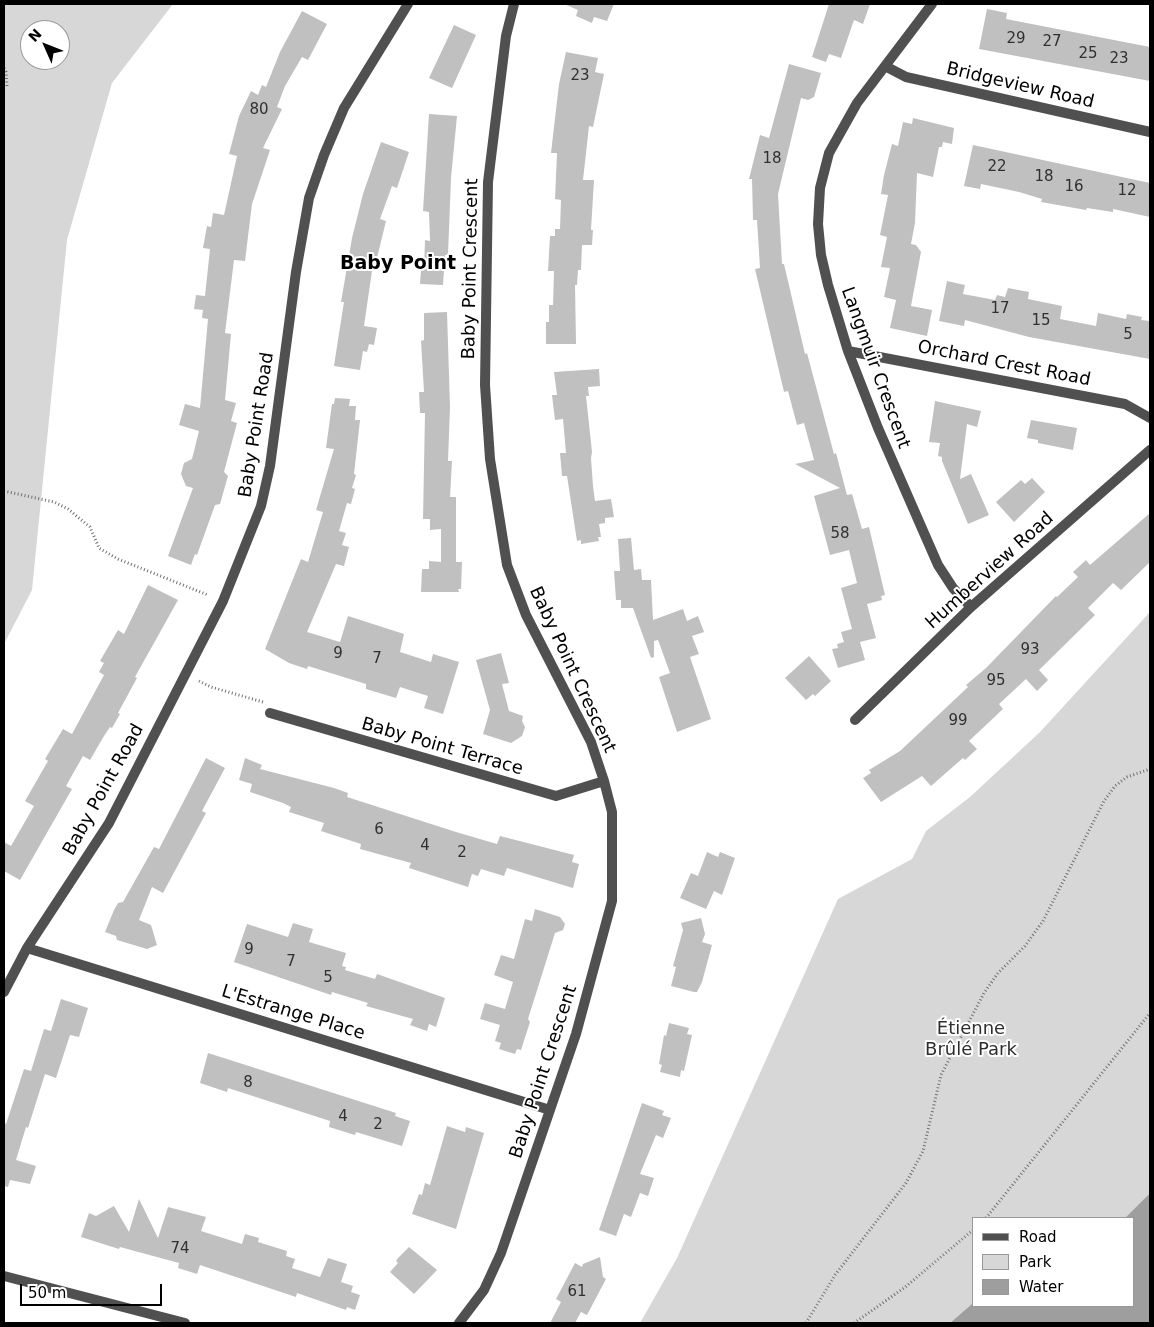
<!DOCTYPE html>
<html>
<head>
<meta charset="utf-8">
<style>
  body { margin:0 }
  #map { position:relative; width:1154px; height:1327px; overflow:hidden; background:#fff; font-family:"DejaVu Sans",sans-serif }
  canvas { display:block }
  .frame { position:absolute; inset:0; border:5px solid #000; pointer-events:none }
  .legend { position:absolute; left:972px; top:1217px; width:162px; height:90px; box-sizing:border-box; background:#fff; border:1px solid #999; margin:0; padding:6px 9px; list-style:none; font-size:15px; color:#000 }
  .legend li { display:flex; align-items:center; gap:10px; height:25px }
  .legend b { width:25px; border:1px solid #999 }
  .north { position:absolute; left:20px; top:20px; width:50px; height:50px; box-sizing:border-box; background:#fff; border:1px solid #999; border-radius:50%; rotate:314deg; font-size:14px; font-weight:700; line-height:20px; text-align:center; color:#000 }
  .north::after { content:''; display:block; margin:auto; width:18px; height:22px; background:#000; clip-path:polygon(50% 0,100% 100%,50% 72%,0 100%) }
  .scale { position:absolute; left:20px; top:1284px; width:142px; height:22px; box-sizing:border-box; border:2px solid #000; border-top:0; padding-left:6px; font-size:15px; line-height:18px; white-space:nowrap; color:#000; -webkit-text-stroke:4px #fff; paint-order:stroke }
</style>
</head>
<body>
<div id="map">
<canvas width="1154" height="1327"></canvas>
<div class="frame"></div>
<ul class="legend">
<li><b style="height:6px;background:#505050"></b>Road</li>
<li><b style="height:14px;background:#d7d7d7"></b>Park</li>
<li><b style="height:14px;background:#9e9e9e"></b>Water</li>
</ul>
<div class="north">N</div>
<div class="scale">50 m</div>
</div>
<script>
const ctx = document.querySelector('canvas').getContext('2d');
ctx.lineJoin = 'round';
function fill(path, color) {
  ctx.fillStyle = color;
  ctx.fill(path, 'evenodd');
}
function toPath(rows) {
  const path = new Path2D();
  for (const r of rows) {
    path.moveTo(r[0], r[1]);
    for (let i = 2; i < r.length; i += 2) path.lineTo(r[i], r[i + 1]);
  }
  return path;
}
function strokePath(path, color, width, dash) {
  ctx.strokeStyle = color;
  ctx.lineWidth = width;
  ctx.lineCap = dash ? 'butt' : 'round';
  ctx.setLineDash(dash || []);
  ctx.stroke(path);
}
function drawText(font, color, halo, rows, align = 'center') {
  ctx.font = font + ' "DejaVu Sans",sans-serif';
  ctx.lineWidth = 4;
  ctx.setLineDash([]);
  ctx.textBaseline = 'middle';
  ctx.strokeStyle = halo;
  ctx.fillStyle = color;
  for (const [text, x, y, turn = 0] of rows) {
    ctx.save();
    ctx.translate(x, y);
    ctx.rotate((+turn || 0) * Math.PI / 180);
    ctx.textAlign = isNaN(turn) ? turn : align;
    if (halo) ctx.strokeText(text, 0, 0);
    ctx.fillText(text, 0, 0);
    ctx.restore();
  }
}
fill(toPath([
  [4,4,173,4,112,83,67,240,32,590,4,644],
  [30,30,60,30,60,60,30,60],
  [1150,612,1150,1193,1125,1218,973,1218,973,1303,950,1323,640,1323,677,1258,838,899,912,859,926,831,970,797,1040,732]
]), '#d7d7d7');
fill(toPath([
  [1150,1193,1149,1323,950,1323,973,1303,973,1306,1133,1306,1133,1218,1125,1218]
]), '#9e9e9e');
fill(toPath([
  [564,4,614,4,607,21,594,17,592,23,576,16,578,10],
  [829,4,870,4,863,24,854,20,841,58,829,54,826,62,812,57],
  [987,9,1007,13,1006,19,1150,47,1150,81,979,49],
  [302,11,327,24,308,60,302,57,285,86,277,107,282,109,263,148,270,150,252,204,245,261,234,260,225,333,231,334,225,400,236,403,231,421,237,423,224,472,228,476,220,504,215,505,197,555,195,554,191,565,168,556,193,488,186,486,181,474,184,463,192,459,199,431,179,425,185,404,200,408,208,319,202,318,203,310,194,309,196,295,205,296,210,249,203,248,207,226,211,227,213,213,224,215,237,156,229,154,239,116,251,91,258,95,262,85,266,87,280,52],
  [454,25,476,35,452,88,429,78],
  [566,52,598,58,595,72,604,74,593,127,589,126,583,180,594,180,591,230,593,230,592,245,582,245,581,270,578,270,577,285,575,285,576,344,546,344,546,322,549,322,549,305,553,305,554,271,548,271,550,236,555,236,555,229,560,229,561,200,555,199,557,153,551,153,559,84],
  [789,64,821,73,814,97,808,100,801,98,778,194,782,264,784,264,805,354,807,353,834,454,836,453,847,495,852,494,862,529,869,527,885,595,881,596,882,600,867,604,876,638,860,642,865,660,838,668,832,649,838,648,837,644,844,642,841,632,852,629,841,588,857,583,849,550,830,555,814,496,840,488,795,464,814,460,804,423,797,425,788,391,784,392,755,269,760,268,757,220,753,220,752,179,749,179,760,135,769,138],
  [429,114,457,116,451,178,448,255,445,255,443,285,420,284,421,270,424,270,425,240,430,241,429,212,423,211],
  [913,118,954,128,952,144,943,142,942,147,939,147,933,177,917,173,915,223,911,244,916,245,921,252,911,306,932,310,927,336,890,328,896,300,884,297,890,268,881,267,887,237,880,235,888,195,881,194,884,175,892,144,898,146,903,122,912,124],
  [381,142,409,152,397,188,392,186,380,219,386,221,377,258,374,257,364,326,377,328,374,345,369,344,367,352,363,351,360,370,334,366,335,359,344,302,341,302,352,238,363,194],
  [973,145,1150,183,1150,217,1113,209,1113,212,1087,208,1086,210,1041,202,1042,199,1019,192,981,184,980,189,964,186],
  [947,281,965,285,963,294,995,300,997,295,1005,297,1008,288,1029,292,1028,299,1062,306,1060,319,1096,326,1098,313,1126,319,1127,314,1142,317,1141,320,1150,321,1150,359,1029,337,965,320,964,326,939,321],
  [447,312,450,407,448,461,452,461,450,497,456,497,456,562,462,562,461,589,458,589,459,592,421,592,422,569,429,569,429,561,441,562,441,529,430,530,430,519,423,519,425,413,420,413,419,392,424,392,421,341,424,340,424,313],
  [599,369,600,386,588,387,589,396,586,396,592,452,591,458,593,486,595,501,611,499,614,517,605,518,605,523,599,524,601,537,598,537,599,541,581,544,581,540,577,541,567,476,562,476,560,453,566,453,563,419,555,420,552,395,557,395,554,372],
  [335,398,350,399,349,406,356,406,355,420,360,420,354,474,356,475,352,488,355,489,351,504,347,503,339,531,346,533,342,545,349,547,344,566,336,564,307,632,340,642,348,616,404,634,400,652,431,662,433,654,459,662,443,714,424,708,428,696,400,687,396,698,366,689,366,684,308,666,307,669,289,663,265,649,301,559,308,562,323,512,316,510,334,449,326,448,332,404,334,404],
  [935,401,981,411,977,427,967,424,960,479,971,474,989,515,968,524,942,461,942,457,938,456,940,443,929,442],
  [1031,420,1077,428,1073,450,1038,443,1038,440,1027,438],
  [1032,478,1045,492,1014,522,996,502,1021,480,1025,484],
  [1150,513,1150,562,1121,590,1113,583,1088,608,1095,615,1093,617,1039,670,1048,680,1037,691,1026,679,999,704,1003,709,969,741,977,749,965,760,963,758,931,786,922,776,881,802,863,778,871,773,869,770,900,751,968,687,966,685,986,668,1056,596,1057,597,1078,577,1073,572,1086,560,1090,565],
  [631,538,634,570,641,569,642,580,651,580,653,620,683,609,687,621,698,616,704,632,692,636,699,654,690,657,711,719,677,732,659,677,670,673,658,640,654,641,654,657,651,658,633,608,621,608,621,600,616,600,614,571,620,571,618,539],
  [148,585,178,600,135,677,137,678,118,713,120,714,112,728,110,727,104,736,90,760,83,756,66,786,72,789,20,880,4,871,4,842,11,846,34,806,25,801,48,761,45,759,63,729,72,734,104,675,99,672,104,663,100,661,118,630,124,634],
  [501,653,509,683,502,684,509,711,523,716,522,721,525,727,522,736,511,743,483,734,490,710,476,660],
  [809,656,831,681,815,696,813,694,806,700,785,678],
  [206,758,225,768,202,811,206,813,163,893,152,887,139,920,151,925,157,945,147,949,117,940,116,936,105,932,114,910,118,903,123,902,154,847,159,849],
  [245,758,262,765,260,769,334,788,348,793,347,797,456,832,497,844,500,836,574,855,572,862,579,864,573,888,507,868,504,876,481,869,478,876,472,874,468,887,409,868,411,863,360,849,361,844,321,831,324,823,289,812,291,807,283,803,250,792,252,784,239,780],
  [707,852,718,857,720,852,735,858,722,895,714,891,706,909,680,898,691,873,698,876],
  [535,909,560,917,565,924,563,930,555,933,528,1019,530,1022,521,1050,517,1049,515,1054,499,1049,501,1043,495,1041,500,1025,480,1019,485,1003,505,1009,513,982,494,975,501,955,514,959,525,919,532,921],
  [701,918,705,934,702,942,712,945,702,982,697,992,694,992,671,986,676,967,673,966,683,930,681,923],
  [293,923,313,929,309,942,346,953,342,966,346,967,345,970,375,979,377,974,445,998,436,1027,429,1024,427,1031,410,1025,413,1019,366,1006,368,1003,332,992,331,995,234,962,247,924,288,937],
  [61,999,88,1008,79,1037,70,1035,56,1078,45,1074,28,1128,26,1127,16,1160,36,1166,30,1184,10,1180,8,1187,4,1186,4,1123,6,1124,24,1069,31,1071,44,1029,51,1031],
  [669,1023,689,1028,687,1034,692,1035,684,1071,681,1070,680,1077,660,1072,662,1065,659,1064,664,1035,666,1036],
  [208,1053,396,1113,395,1116,410,1121,402,1146,356,1132,355,1135,329,1127,330,1121,228,1088,227,1092,200,1083],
  [642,1103,664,1111,662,1115,671,1118,663,1138,656,1135,640,1174,654,1178,648,1196,640,1193,631,1217,624,1214,616,1236,599,1230],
  [447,1126,465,1132,466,1127,484,1133,456,1229,412,1214,419,1194,422,1195,425,1183,430,1185],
  [139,1199,158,1238,168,1207,206,1217,201,1231,242,1244,245,1234,259,1238,258,1242,287,1251,286,1256,295,1259,292,1268,320,1277,328,1258,347,1264,341,1282,353,1286,351,1292,360,1295,355,1310,347,1307,346,1310,297,1293,296,1297,200,1265,197,1274,178,1268,179,1263,120,1247,119,1249,81,1237,89,1213,96,1216,114,1206,129,1232],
  [409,1247,437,1270,414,1294,390,1272,398,1263,396,1261,398,1258],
  [600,1257,603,1277,606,1279,587,1315,581,1312,575,1323,550,1323,561,1302,556,1299,575,1263,582,1267,583,1264]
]), '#c0c0c0');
strokePath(toPath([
  [4,68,6,72,7,86,4,87],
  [4,491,54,502,68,509,90,527,99,548,118,559,208,595],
  [199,681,211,687,263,702],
  [986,1218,1150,1013],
  [806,1323,835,1275,906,1183,923,1151,941,1075,984,993,998,973,1025,946,1043,921,1104,801,1115,786,1127,777,1150,769],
  [854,1323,904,1288,973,1230]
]), '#727272', 3, [1, 2.5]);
strokePath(toPath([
  [932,4,857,103,829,153,820,188,818,224,821,255,828,285,848,351,878,428,938,565,953,588,971,607],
  [885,66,906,77,1150,132],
  [848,351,1125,404,1150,418],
  [270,713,556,796,604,781],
  [855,720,971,607,1150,450],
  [27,948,550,1110],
  [4,992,27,948,109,823,223,601,261,506,270,466,296,272,309,198,324,155,344,108,408,4],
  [4,1276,185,1323],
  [459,1323,484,1290,501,1253,576,1034,612,901,612,812,604,781,591,742,526,615,507,565,490,459,485,385,488,182,506,36,514,4]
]), '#505050', 10);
drawText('15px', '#303030', null, [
  ["29",1016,39],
  ["27",1052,42],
  ["25",1088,54],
  ["23",1119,59],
  ["23",580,76],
  ["80",259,110],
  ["18",772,159],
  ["22",997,167],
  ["18",1044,177],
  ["16",1074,187],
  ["12",1127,191],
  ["17",1000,309],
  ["15",1041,321],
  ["5",1128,335],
  ["58",840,534],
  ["93",1030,650],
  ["9",338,654],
  ["7",377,659],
  ["95",996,681],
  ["99",958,721],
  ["6",379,830],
  ["4",425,846],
  ["2",462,853],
  ["9",249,950],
  ["7",291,962],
  ["5",328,978],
  ["8",248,1083],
  ["4",343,1117],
  ["2",378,1125],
  ["74",180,1249],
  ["61",577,1292]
]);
drawText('18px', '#000', '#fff', [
  ["Bridgeview Road",1020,86,13],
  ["Baby Point Crescent",471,269,-89],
  ["Orchard Crest Road",1004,364,11],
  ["Langmuir Crescent",875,368,70],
  ["Baby Point Road",257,425,-81],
  ["Humberview Road",990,571,-42],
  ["Baby Point Crescent",572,670,65],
  ["Baby Point Terrace",442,747,16],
  ["Baby Point Road",104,790,-61],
  ["L'Estrange Place",293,1013,17],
  ["Baby Point Crescent",544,1072,-72]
]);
drawText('18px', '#2e2e2e', '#fff', [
  ["Étienne",971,1029],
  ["Brûlé Park",971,1050]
]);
drawText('bold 19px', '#000', '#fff', [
  ["Baby Point",398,264]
]);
</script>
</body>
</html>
